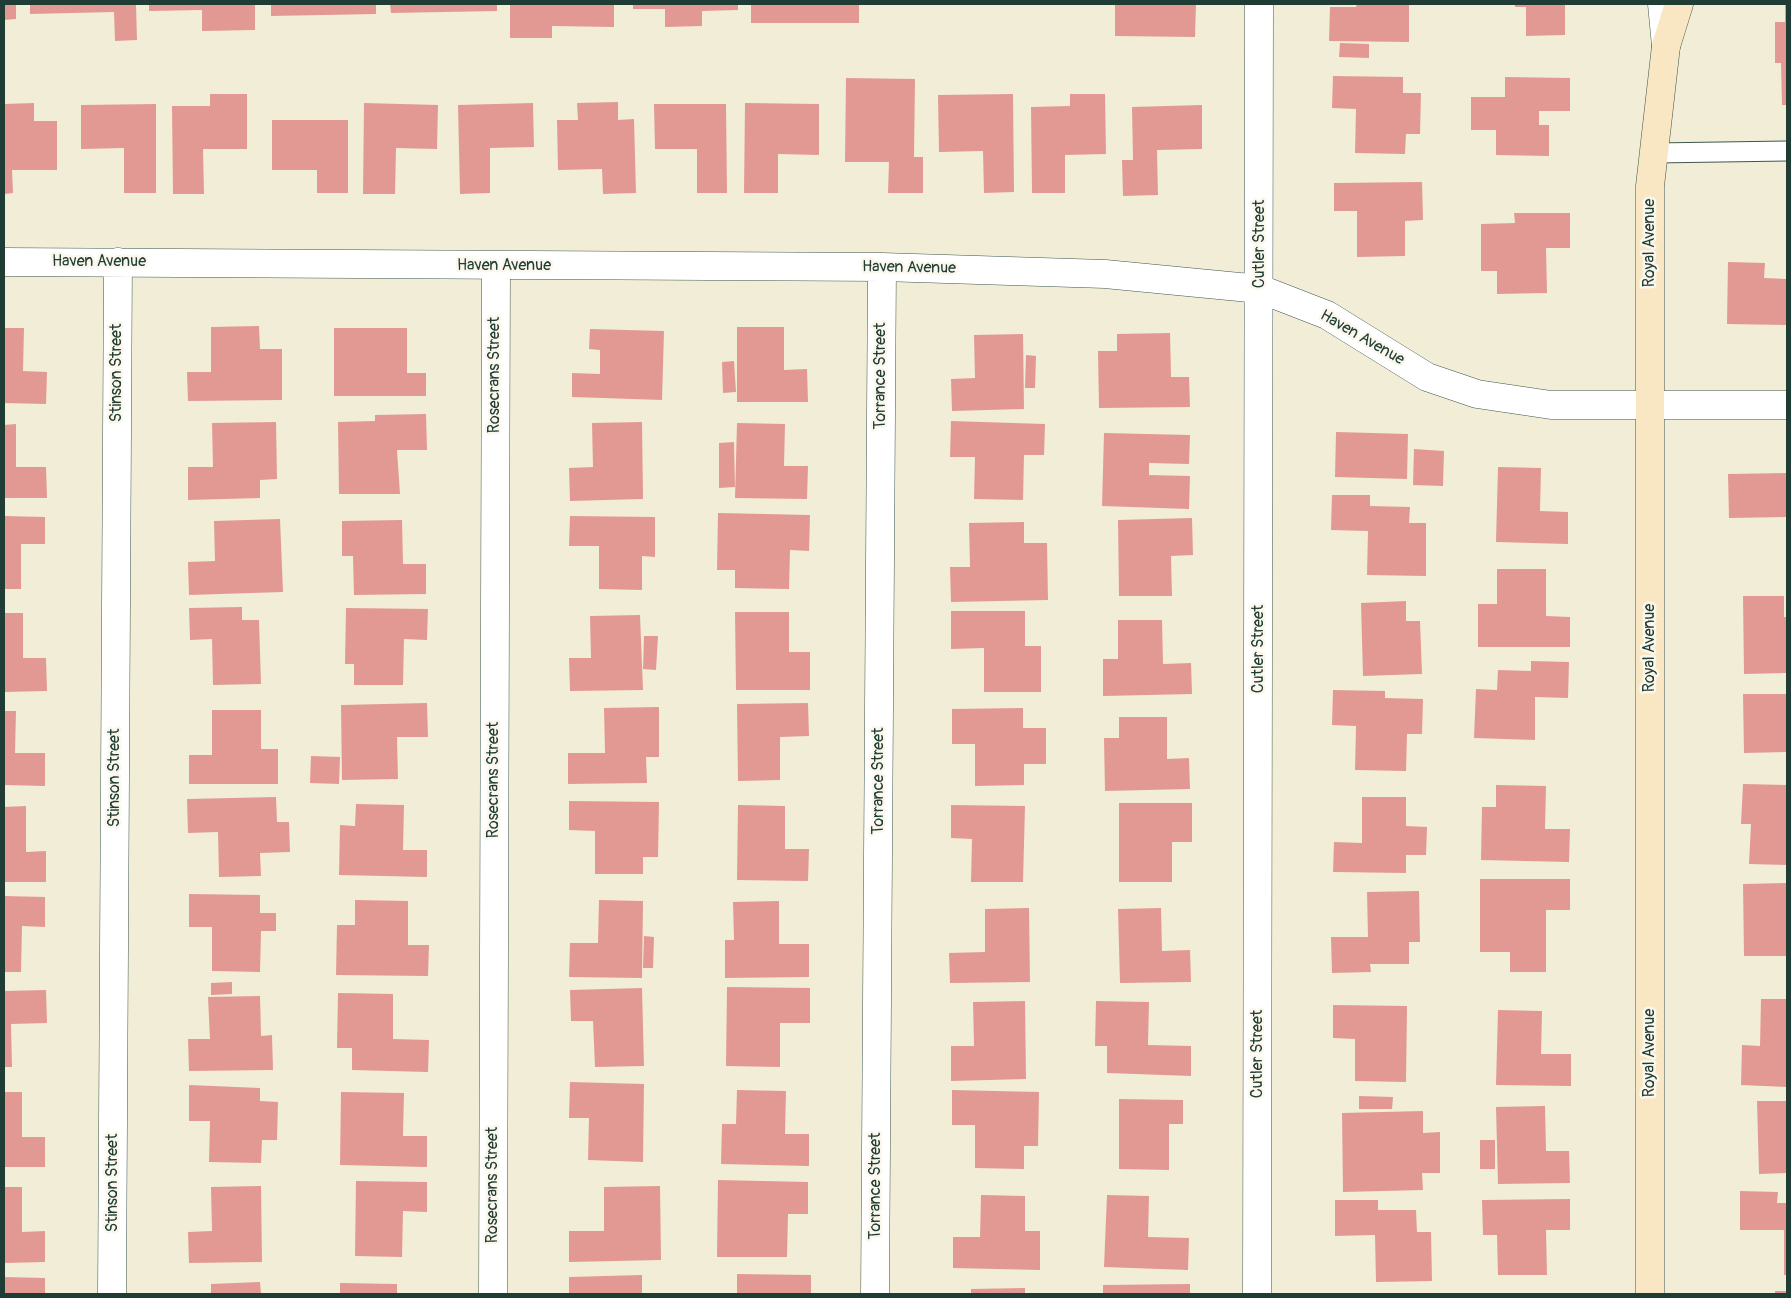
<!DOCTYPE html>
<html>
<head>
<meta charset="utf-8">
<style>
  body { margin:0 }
  #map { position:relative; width:1791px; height:1298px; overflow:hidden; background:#f2edd7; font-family:Pangolin,sans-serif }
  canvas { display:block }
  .frame { position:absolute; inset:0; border:5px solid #1f3d34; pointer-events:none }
</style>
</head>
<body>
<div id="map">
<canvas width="1791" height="1298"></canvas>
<div class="frame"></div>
</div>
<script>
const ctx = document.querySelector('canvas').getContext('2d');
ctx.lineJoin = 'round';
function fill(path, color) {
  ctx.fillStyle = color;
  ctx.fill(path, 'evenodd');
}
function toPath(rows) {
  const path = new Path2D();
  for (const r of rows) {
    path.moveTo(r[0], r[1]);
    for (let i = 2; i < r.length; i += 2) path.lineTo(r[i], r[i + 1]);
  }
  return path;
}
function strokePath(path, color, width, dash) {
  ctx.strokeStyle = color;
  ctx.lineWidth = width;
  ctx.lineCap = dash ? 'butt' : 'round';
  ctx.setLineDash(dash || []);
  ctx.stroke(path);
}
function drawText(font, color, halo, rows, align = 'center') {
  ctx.font = font + ' Pangolin,sans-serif';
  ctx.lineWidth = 5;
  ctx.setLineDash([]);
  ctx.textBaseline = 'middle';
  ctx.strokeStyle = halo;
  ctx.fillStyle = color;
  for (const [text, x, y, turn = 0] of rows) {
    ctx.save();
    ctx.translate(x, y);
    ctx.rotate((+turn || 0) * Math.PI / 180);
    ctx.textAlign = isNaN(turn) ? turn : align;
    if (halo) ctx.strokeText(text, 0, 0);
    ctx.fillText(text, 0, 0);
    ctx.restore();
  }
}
fill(toPath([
  [4,4,16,4,16,19,4,20],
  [30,4,136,4,137,40,115,41,114,12,30,14],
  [149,4,255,4,255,30,202,31,202,10,149,11],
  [271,4,376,4,376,14,271,16],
  [390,4,497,4,497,11,391,13],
  [510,4,614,4,614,27,552,26,552,38,510,38],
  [633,4,738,4,738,10,702,11,702,26,665,27,665,9,633,9],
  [751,4,859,4,859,23,751,23],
  [1115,4,1196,4,1195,37,1115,36],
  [1357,4,1409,4,1409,42,1329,41,1330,7,1356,7],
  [1515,4,1565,4,1565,35,1526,36,1526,7,1515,7],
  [1785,4,1787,4,1787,105,1782,105,1781,63,1775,63,1775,22,1785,22],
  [1340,43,1369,44,1369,58,1339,57],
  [1333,76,1403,77,1403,93,1421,93,1420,134,1406,134,1405,154,1355,153,1356,109,1332,108],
  [1505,77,1570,78,1570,111,1539,111,1539,125,1549,125,1549,156,1496,155,1496,130,1471,130,1471,97,1505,97],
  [846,78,915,79,914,157,923,157,923,193,888,193,889,162,845,162],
  [210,94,247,94,247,149,203,149,204,194,173,194,172,106,210,106],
  [1013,94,1014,192,984,193,983,151,939,152,938,95],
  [1070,94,1105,94,1106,154,1065,155,1065,193,1032,193,1031,107,1070,106],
  [618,102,618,120,634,119,636,193,603,194,602,169,558,170,557,120,578,120,577,103],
  [34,103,34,121,57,121,57,170,12,170,13,193,4,194,4,104],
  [364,103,438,105,437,149,396,148,395,194,363,194],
  [533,103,534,147,490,148,490,193,460,194,458,105],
  [745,103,819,104,819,155,778,154,778,193,744,193],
  [156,104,156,193,124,193,124,148,81,149,81,105],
  [654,104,726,104,727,193,697,193,697,149,655,149],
  [1202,105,1202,149,1157,150,1158,195,1123,196,1122,160,1133,160,1132,107],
  [272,120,348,120,348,193,317,193,317,170,272,170],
  [1422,182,1423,220,1405,221,1405,256,1357,257,1357,211,1334,211,1334,183],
  [1514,213,1570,213,1570,248,1546,248,1547,293,1497,294,1497,271,1481,271,1481,224,1515,223],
  [1728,262,1765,263,1764,278,1787,279,1787,325,1727,324],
  [259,326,260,349,282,349,282,400,188,401,187,372,211,372,211,327],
  [737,327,784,327,784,370,807,369,808,402,737,402],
  [4,328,24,328,23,371,47,372,46,404,4,403],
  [334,328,407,328,407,373,426,373,426,396,334,396],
  [590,329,664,331,662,400,572,397,572,373,600,374,600,350,589,349],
  [1170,333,1171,377,1189,377,1190,407,1099,408,1098,351,1117,351,1117,334],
  [1023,334,1024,409,952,411,951,379,975,378,974,335],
  [1026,355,1036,356,1035,388,1025,388],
  [734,361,736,392,723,393,722,362],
  [426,414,427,450,397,450,400,494,339,494,338,422,375,421,375,415],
  [951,421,1045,424,1044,455,1024,455,1023,500,974,499,975,457,950,457],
  [276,422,277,479,260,480,260,498,188,500,188,467,213,467,212,423],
  [642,422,643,499,570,501,569,468,593,467,592,423],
  [737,423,785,424,784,466,808,466,807,499,735,498],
  [16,424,16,467,46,467,47,498,4,498,4,425],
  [1336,432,1408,434,1407,479,1335,477],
  [1104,433,1190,435,1189,464,1149,463,1149,475,1190,476,1189,509,1102,506],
  [734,442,735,487,719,488,719,443],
  [1414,449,1444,451,1443,486,1413,485],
  [1498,467,1541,468,1540,511,1568,512,1568,544,1496,542],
  [1787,473,1787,517,1729,518,1728,474],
  [1332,495,1370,495,1370,506,1410,507,1409,523,1426,523,1426,576,1367,575,1368,531,1331,530],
  [718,513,810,515,809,551,790,550,789,589,735,588,735,570,717,570],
  [4,516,45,517,45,544,21,544,21,589,4,589],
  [570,516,655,517,655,557,642,556,642,590,599,589,599,546,569,546],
  [1192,518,1193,555,1171,556,1172,596,1119,596,1118,520],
  [280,519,283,592,189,595,188,562,215,561,214,521],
  [402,520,403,564,426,564,426,594,354,595,353,556,342,556,342,521],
  [1024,522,1024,543,1047,543,1048,600,951,602,950,567,970,567,969,523],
  [1497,569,1546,569,1546,616,1570,617,1570,647,1478,647,1478,604,1497,604],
  [1743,596,1784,596,1784,617,1787,617,1787,673,1744,674],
  [1406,601,1406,621,1420,621,1422,674,1363,676,1361,603],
  [242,607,242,620,259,620,261,684,213,685,212,639,190,640,189,608],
  [346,608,428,609,427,640,404,639,403,685,354,685,354,664,345,664],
  [951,611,1025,611,1025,646,1041,646,1041,692,984,692,984,648,951,649],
  [735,612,789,612,789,652,810,652,810,690,736,690],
  [4,613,23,613,23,658,46,658,47,691,4,692],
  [640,615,643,690,570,691,569,658,591,658,590,616],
  [1118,620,1162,620,1163,664,1191,663,1192,694,1103,696,1103,659,1118,659],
  [644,636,658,636,656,670,643,669],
  [1531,661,1569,662,1568,698,1535,697,1535,740,1474,738,1476,689,1497,690,1498,670,1531,671],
  [1333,690,1385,691,1385,698,1423,699,1422,734,1407,734,1406,771,1355,770,1356,726,1332,725],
  [1743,694,1787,694,1787,752,1744,753],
  [427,703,428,737,397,737,398,779,342,780,341,705],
  [808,703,809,736,780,737,780,780,738,781,737,704],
  [659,707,659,757,646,757,647,783,568,784,568,753,605,753,604,708],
  [1023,708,1023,728,1046,728,1046,764,1024,764,1024,785,975,786,975,744,952,744,952,709],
  [212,710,261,710,261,749,278,749,278,784,189,784,189,755,212,755],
  [4,711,16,711,15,753,45,753,45,786,4,785],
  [1119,717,1167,717,1167,759,1189,758,1190,789,1105,791,1104,738,1119,738],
  [311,756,340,757,339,784,310,783],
  [1743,784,1787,785,1787,865,1749,864,1751,824,1741,824],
  [1496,785,1546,786,1545,829,1570,829,1569,862,1481,860,1482,807,1496,807],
  [276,797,277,822,289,822,290,852,260,853,261,876,219,877,218,832,188,833,187,799],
  [1362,797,1406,797,1406,826,1427,827,1426,855,1406,855,1406,873,1333,872,1334,842,1362,843],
  [569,801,659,802,658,857,643,857,643,874,595,874,595,831,569,830],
  [1119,803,1192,803,1192,842,1172,842,1172,882,1119,882],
  [356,804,404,805,403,850,427,850,427,877,339,875,340,825,355,826],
  [738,805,785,806,785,849,809,849,808,881,737,880],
  [951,805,1025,806,1023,882,971,882,972,839,951,838],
  [26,806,26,852,46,851,46,882,4,882,4,807],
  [1480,879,1570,879,1570,910,1546,910,1546,972,1510,972,1510,952,1480,952],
  [1787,883,1787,956,1744,956,1743,884],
  [1419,891,1420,942,1409,942,1409,964,1370,964,1371,972,1332,973,1331,937,1368,937,1367,892],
  [189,894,260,895,260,913,276,913,276,931,261,931,260,972,212,971,212,927,189,927],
  [4,896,45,897,45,927,22,926,21,972,4,972],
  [355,900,408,901,408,945,429,945,428,976,336,975,337,925,355,925],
  [599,900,643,901,642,978,569,977,570,943,598,943],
  [779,901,779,944,809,944,809,977,725,978,725,940,734,940,733,902],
  [1029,908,1030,982,950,983,949,953,985,952,985,909],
  [1161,908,1162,951,1190,950,1191,982,1120,983,1118,909],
  [644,936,654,937,653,968,643,968],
  [232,982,232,994,211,995,211,983],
  [727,987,810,988,810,1023,780,1023,780,1067,726,1066],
  [642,988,644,1066,595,1067,593,1021,571,1021,570,990],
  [46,990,47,1023,11,1024,12,1067,4,1067,4,991],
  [338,993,393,994,393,1039,429,1040,428,1072,352,1070,352,1048,337,1048],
  [260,996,261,1036,272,1035,273,1070,189,1071,188,1039,210,1039,208,997],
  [1761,999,1787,999,1787,1087,1741,1085,1742,1045,1760,1046],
  [1025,1001,1026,1079,951,1081,951,1046,974,1046,973,1002],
  [1096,1001,1149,1002,1148,1045,1191,1046,1191,1076,1107,1073,1107,1046,1095,1046],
  [1333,1005,1407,1006,1406,1082,1355,1081,1355,1039,1333,1038],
  [1498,1010,1542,1011,1541,1054,1571,1054,1571,1086,1496,1085],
  [570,1082,644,1084,643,1162,588,1160,589,1118,569,1118],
  [189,1085,260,1088,260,1101,278,1102,277,1140,262,1140,261,1163,209,1162,210,1121,189,1121],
  [737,1090,786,1091,785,1134,809,1134,809,1166,721,1164,722,1124,736,1124],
  [952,1090,1039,1092,1038,1146,1024,1146,1024,1169,975,1168,975,1125,952,1125],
  [4,1092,22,1092,22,1137,45,1137,45,1167,4,1167],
  [341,1092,404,1093,403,1136,427,1136,427,1167,340,1165],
  [1359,1096,1393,1097,1392,1109,1359,1109],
  [1119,1099,1183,1100,1183,1124,1169,1124,1169,1170,1119,1169],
  [1757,1101,1787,1101,1787,1173,1759,1174],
  [1545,1106,1546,1151,1569,1151,1570,1183,1498,1184,1496,1107],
  [1423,1111,1423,1133,1440,1132,1440,1173,1422,1173,1423,1190,1343,1192,1342,1113],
  [1480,1140,1495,1140,1495,1169,1480,1169],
  [718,1180,808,1182,808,1214,788,1214,787,1257,717,1257],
  [356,1181,427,1182,427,1212,403,1211,402,1257,355,1256],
  [261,1186,262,1262,189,1263,188,1232,212,1231,211,1187],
  [660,1186,661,1260,569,1262,569,1231,604,1231,604,1187],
  [4,1187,22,1187,22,1232,45,1231,45,1262,4,1263],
  [1740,1191,1778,1192,1777,1203,1787,1203,1787,1275,1784,1275,1784,1230,1740,1230],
  [981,1195,1025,1196,1025,1231,1040,1231,1040,1270,953,1268,953,1237,980,1237],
  [1107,1195,1149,1196,1148,1237,1189,1238,1188,1270,1104,1267],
  [1570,1199,1570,1230,1546,1230,1547,1275,1498,1275,1497,1235,1483,1235,1482,1200],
  [1335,1200,1378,1200,1378,1210,1416,1210,1417,1232,1431,1232,1432,1281,1376,1282,1375,1235,1335,1236],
  [737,1274,811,1275,811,1294,737,1294],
  [642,1275,642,1294,569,1294,569,1277],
  [4,1277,45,1278,45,1294,4,1294],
  [260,1282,261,1294,211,1294,211,1284],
  [340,1283,397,1284,397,1294,340,1294],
  [1190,1284,1190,1294,1103,1294,1103,1285],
  [1025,1288,1025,1294,971,1294,971,1289],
  [1775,1291,1787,1291,1787,1294,1775,1294]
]), '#e39993');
const service = toPath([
  [1655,153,1787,151]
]);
const minor = toPath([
  [4,262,882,267,1105,274,1260,289,1327,315,1427,377,1477,394,1551,405,1787,405],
  [112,1294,118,262],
  [493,1294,496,266],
  [875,1294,882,267],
  [1257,1294,1259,4]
]);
const tertiary = toPath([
  [1662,4,1666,46]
]);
const secondary = toPath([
  [1650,1294,1650,186,1666,46,1679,4]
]);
strokePath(service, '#3f574c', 21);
strokePath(minor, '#3f574c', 29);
strokePath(tertiary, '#3f574c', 29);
strokePath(secondary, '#3f574c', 29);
strokePath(service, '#fff', 19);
strokePath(minor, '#fff', 28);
strokePath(tertiary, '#fff', 28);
strokePath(secondary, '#f9e7c3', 28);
drawText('16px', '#1f3d34', '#fbf7ec', [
  ["Royal Avenue",1650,243,-90],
  ["Cutler Street",1260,244,-90],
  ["Haven Avenue",99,262],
  ["Haven Avenue",504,266],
  ["Haven Avenue",909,268,1],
  ["Haven Avenue",1362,338,30],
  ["Stinson Street",117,373,-90],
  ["Rosecrans Street",495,375,-90],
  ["Torrance Street",881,376,-90],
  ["Royal Avenue",1650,648,-90],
  ["Cutler Street",1259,649,-90],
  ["Stinson Street",115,778,-90],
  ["Rosecrans Street",494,780,-90],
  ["Torrance Street",879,781,-90],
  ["Royal Avenue",1650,1053,-90],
  ["Cutler Street",1258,1054,-90],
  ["Stinson Street",113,1183,-90],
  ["Rosecrans Street",493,1185,-90],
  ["Torrance Street",876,1186,-90]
]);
</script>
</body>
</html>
